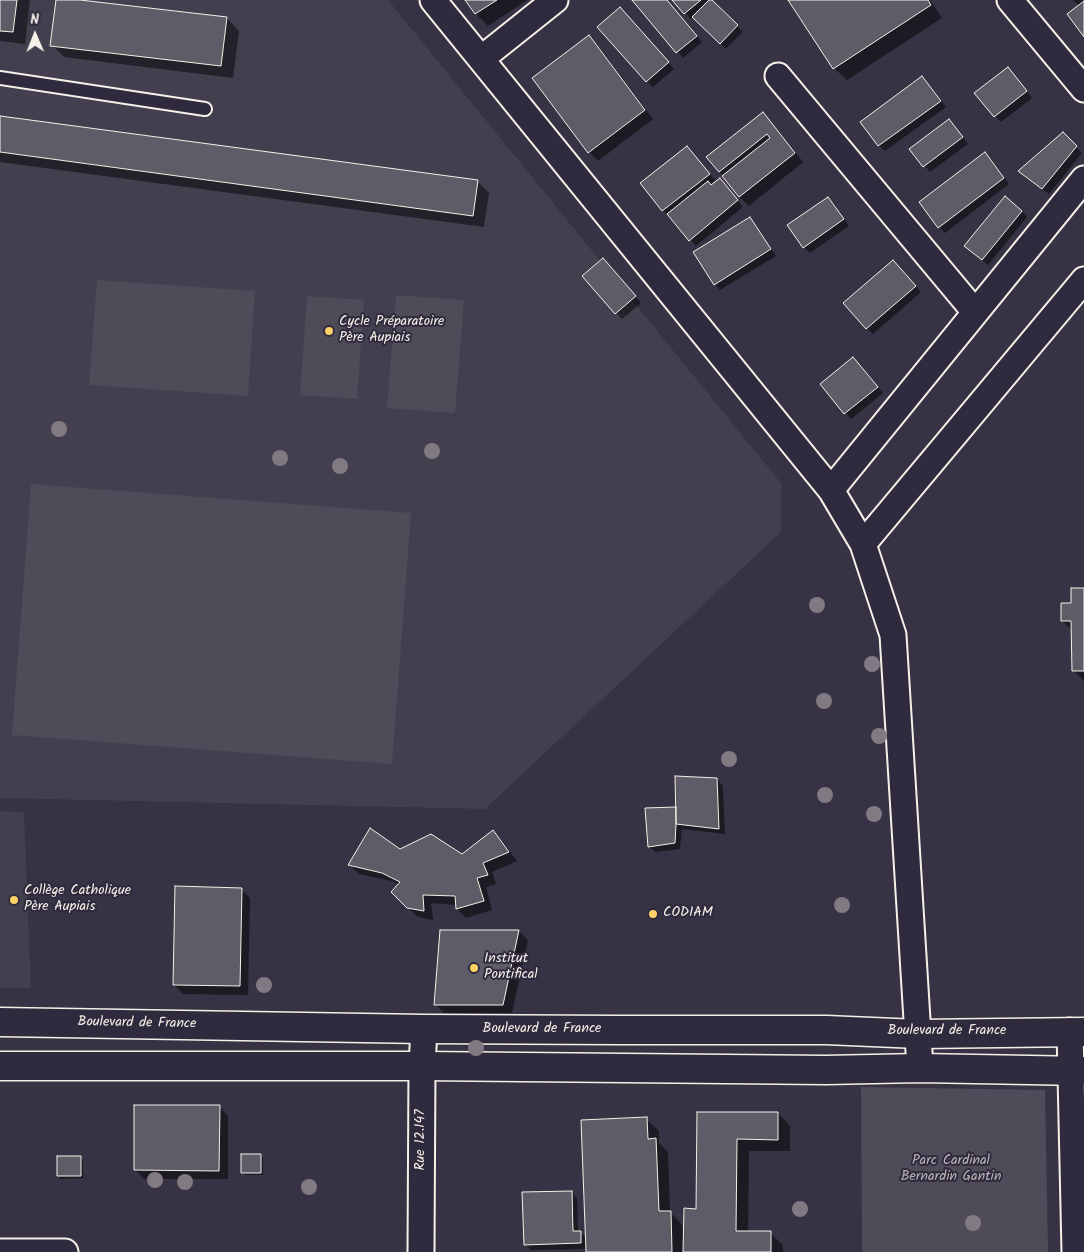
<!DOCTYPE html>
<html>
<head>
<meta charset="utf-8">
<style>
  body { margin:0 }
  #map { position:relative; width:1084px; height:1252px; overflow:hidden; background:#373244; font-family:Kalam,sans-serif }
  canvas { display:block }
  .north { position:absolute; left:10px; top:10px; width:50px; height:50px; -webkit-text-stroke:4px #2f2a3d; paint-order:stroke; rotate:359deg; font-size:14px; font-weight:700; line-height:20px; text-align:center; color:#f4f1e8 }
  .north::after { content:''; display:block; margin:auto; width:18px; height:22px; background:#f4f1e8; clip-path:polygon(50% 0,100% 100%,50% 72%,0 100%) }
</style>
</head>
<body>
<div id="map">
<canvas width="1084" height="1252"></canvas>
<div class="north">N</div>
</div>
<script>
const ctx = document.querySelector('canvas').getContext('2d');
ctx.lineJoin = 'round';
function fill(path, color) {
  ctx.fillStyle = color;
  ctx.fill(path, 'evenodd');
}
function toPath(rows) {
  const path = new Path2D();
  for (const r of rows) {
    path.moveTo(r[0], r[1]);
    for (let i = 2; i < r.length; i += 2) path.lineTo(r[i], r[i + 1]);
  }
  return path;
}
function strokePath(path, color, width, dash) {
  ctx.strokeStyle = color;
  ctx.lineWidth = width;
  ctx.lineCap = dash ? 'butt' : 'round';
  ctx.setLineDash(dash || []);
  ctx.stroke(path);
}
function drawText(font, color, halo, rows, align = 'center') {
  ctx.font = font + ' Kalam,sans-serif';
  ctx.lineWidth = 4;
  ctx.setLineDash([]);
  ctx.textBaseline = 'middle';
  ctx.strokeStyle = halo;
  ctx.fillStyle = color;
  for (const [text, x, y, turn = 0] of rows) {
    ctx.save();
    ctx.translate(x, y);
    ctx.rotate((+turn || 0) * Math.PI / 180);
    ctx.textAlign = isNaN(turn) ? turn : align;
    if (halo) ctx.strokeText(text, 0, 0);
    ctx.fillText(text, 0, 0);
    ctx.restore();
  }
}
fill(toPath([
  [0,0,388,0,781,483,781,532,485,809,0,798],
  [0,811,24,812,31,988,0,988]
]), '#433f4e');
fill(toPath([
  [97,280,255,291,248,396,89,385],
  [396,295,464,300,455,413,387,408],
  [307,296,364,300,357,399,300,395],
  [31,484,411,513,392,764,12,735],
  [861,1087,1045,1090,1048,1252,862,1252]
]), '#504b59');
fill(toPath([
  [0,0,30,0,25,44,0,41],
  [57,0,70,0,227,18,239,31,233,78,64,57,52,45],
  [467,0,527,0,488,26,476,14],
  [633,0,667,0,702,42,683,58],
  [674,0,714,0,712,2,743,32,726,49,693,17,691,19],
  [790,0,930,0,942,18,847,80,834,68],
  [1073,0,1084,0,1084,35,1079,6],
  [626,15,674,69,653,87,647,81],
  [589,37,598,46,653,119,598,161,589,152],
  [1014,75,1032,98,1001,122,995,116],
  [922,78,928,83,946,107,885,151,879,146,862,122],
  [0,117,477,181,489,193,484,227,0,162],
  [772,123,803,162,749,206,740,197,719,171],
  [955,127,968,144,930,172,911,150],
  [1063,134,1082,153,1049,194,1025,177,1019,171],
  [687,147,715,180,710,185,712,187,726,186,743,207,696,246,663,210,641,183],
  [985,153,991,159,1009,184,945,233,939,227],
  [828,198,834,204,849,226,810,253,804,247],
  [1022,211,1027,217,988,265,972,252],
  [749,218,755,224,776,256,720,290,715,284],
  [609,266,641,303,622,319,584,277],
  [898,267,921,292,873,334,867,328],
  [859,365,883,393,851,419,822,385],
  [1084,589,1084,681,1073,670,1073,631,1062,621,1072,604],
  [717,779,723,786,725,834,682,829,680,849,655,852,649,846,677,808],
  [493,832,502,841,517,861,492,872,496,884,486,887,492,910,466,918,457,909,456,905,431,903,433,920,418,917,392,892,399,885,392,881,359,874,350,865,400,851,462,855],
  [241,889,250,898,248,995,183,994,174,985],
  [519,931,528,940,512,1013,444,1013,435,1004,442,932],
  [219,1106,228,1116,228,1179,144,1179,135,1170],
  [698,1113,778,1113,790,1126,790,1151,749,1151,748,1233,770,1233,783,1245,783,1252,587,1252,587,1249,531,1250,525,1244,571,1192,577,1198,578,1232,580,1232,587,1238,646,1119,659,1131,659,1143,668,1152,670,1212,682,1225,683,1231,685,1231,697,1210],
  [261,1156,263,1158,263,1175,245,1175,242,1173],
  [80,1157,83,1160,83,1178,61,1179,58,1176]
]), '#0007');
const building = toPath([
  [0,0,17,0,13,32,0,31,0,0],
  [56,0,80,0,227,17,221,66,50,46,56,0],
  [465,0,497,0,475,14,465,0],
  [632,0,667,0,697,36,676,53,632,0],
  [672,0,701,0,684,14,672,0],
  [709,0,712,0,738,25,720,44,692,17,709,0],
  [788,0,928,0,931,5,833,69,788,0],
  [1084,1,1084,37,1067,14,1084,1],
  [620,7,669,62,646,82,597,27,620,7],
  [589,35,645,110,588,153,532,78,589,35],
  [1008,67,1027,91,994,117,974,93,1008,67],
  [922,76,941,101,878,146,860,122,922,76],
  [763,112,795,153,739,197,722,176,770,138,767,134,719,172,706,157,763,112],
  [0,116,478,180,473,216,0,152,0,116],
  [949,119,963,137,923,167,909,149,949,119],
  [1063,132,1077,146,1042,189,1018,171,1063,132],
  [687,146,710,174,662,211,640,183,687,146],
  [985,152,1004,178,938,228,919,202,985,152],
  [720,178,738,200,689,241,667,214,708,181,711,185,720,178],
  [1005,196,1022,211,982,260,964,246,1005,196],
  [828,197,844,219,803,248,787,225,828,197],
  [750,217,771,249,714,285,693,252,750,217],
  [603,258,636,296,615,314,582,276,603,258],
  [893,260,916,286,866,329,843,303,893,260],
  [853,357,878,387,844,414,820,384,853,357],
  [1071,588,1084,588,1084,671,1072,671,1071,621,1061,621,1061,603,1071,603,1071,588],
  [675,776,717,778,719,829,676,824,675,776],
  [676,807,676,824,675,843,648,847,645,808,676,807],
  [370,828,400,849,431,834,462,854,493,830,509,852,483,863,488,875,477,878,484,901,456,909,455,896,423,895,424,911,407,908,391,892,400,882,382,873,348,865,370,828],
  [175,886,242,888,240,986,173,985,175,886],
  [440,930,519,930,503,1005,434,1005,440,930],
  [134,1105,220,1105,219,1171,134,1170,134,1105],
  [697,1112,778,1112,778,1140,737,1139,736,1231,771,1231,771,1252,683,1252,684,1208,696,1209,697,1112],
  [647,1117,648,1139,656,1138,659,1211,671,1211,672,1252,586,1252,581,1120,647,1117],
  [241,1154,261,1154,261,1173,241,1173,241,1154],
  [57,1156,81,1156,81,1176,57,1176,57,1156],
  [572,1191,573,1231,581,1231,581,1243,524,1245,522,1192,572,1191]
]);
fill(building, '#5f5c67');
strokePath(building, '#f4f1e8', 1);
const service = toPath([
  [0,78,205,109]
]);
const minor = toPath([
  [433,0,831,490,863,544,893,635,920,1068],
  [1010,0,1084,89],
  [481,59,555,0],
  [778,76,975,312],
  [831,490,1084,179],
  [863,544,1084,280],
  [1070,1031,1075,1252],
  [0,1252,65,1252],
  [421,1252,422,1066,424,1029]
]);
const tertiary = toPath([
  [0,1022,424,1029,617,1030,826,1030,918,1034,1084,1032],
  [0,1066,422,1066,826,1070,920,1068,1084,1071]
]);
strokePath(service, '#f4f1e8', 16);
strokePath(minor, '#f4f1e8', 29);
strokePath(tertiary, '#f4f1e8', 31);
strokePath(service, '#2f2a3d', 12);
strokePath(minor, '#2f2a3d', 25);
strokePath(tertiary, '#2f2a3d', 28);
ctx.fillStyle = '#807b83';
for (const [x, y] of [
  [59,429],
  [432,451],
  [280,458],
  [340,466],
  [817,605],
  [872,664],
  [824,701],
  [879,736],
  [729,759],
  [825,795],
  [874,814],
  [842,905],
  [264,985],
  [476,1048],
  [155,1180],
  [185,1182],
  [309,1187],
  [800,1209],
  [973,1223]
]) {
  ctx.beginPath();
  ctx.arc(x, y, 8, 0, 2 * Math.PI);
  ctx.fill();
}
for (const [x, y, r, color] of [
  [329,331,5,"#ffd166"],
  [14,900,5,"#ffd166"],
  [653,914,5,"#ffd166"],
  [474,968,5,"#ffd166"]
]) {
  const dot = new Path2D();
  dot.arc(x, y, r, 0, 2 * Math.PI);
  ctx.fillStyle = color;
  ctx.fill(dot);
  strokePath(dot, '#2f2a3d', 2);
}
drawText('14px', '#f4f1e8', '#2f2a3d', [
  ["Cycle Préparatoire",339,323],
  ["Père Aupiais",339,339],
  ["Collège Catholique",24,892],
  ["Père Aupiais",24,908],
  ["CODIAM",663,914],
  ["Institut",484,960],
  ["Pontifical",484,976]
], 'left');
drawText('14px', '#f4f1e8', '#2f2a3d', [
  ["Boulevard de France",137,1024,1],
  ["Boulevard de France",542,1030],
  ["Boulevard de France",947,1032],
  ["Rue 12.147",422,1140,-90]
]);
drawText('14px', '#bbb7b6', '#2f2a3d', [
  ["Parc Cardinal",951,1162],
  ["Bernardin Gantin",951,1178]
]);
</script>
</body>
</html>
